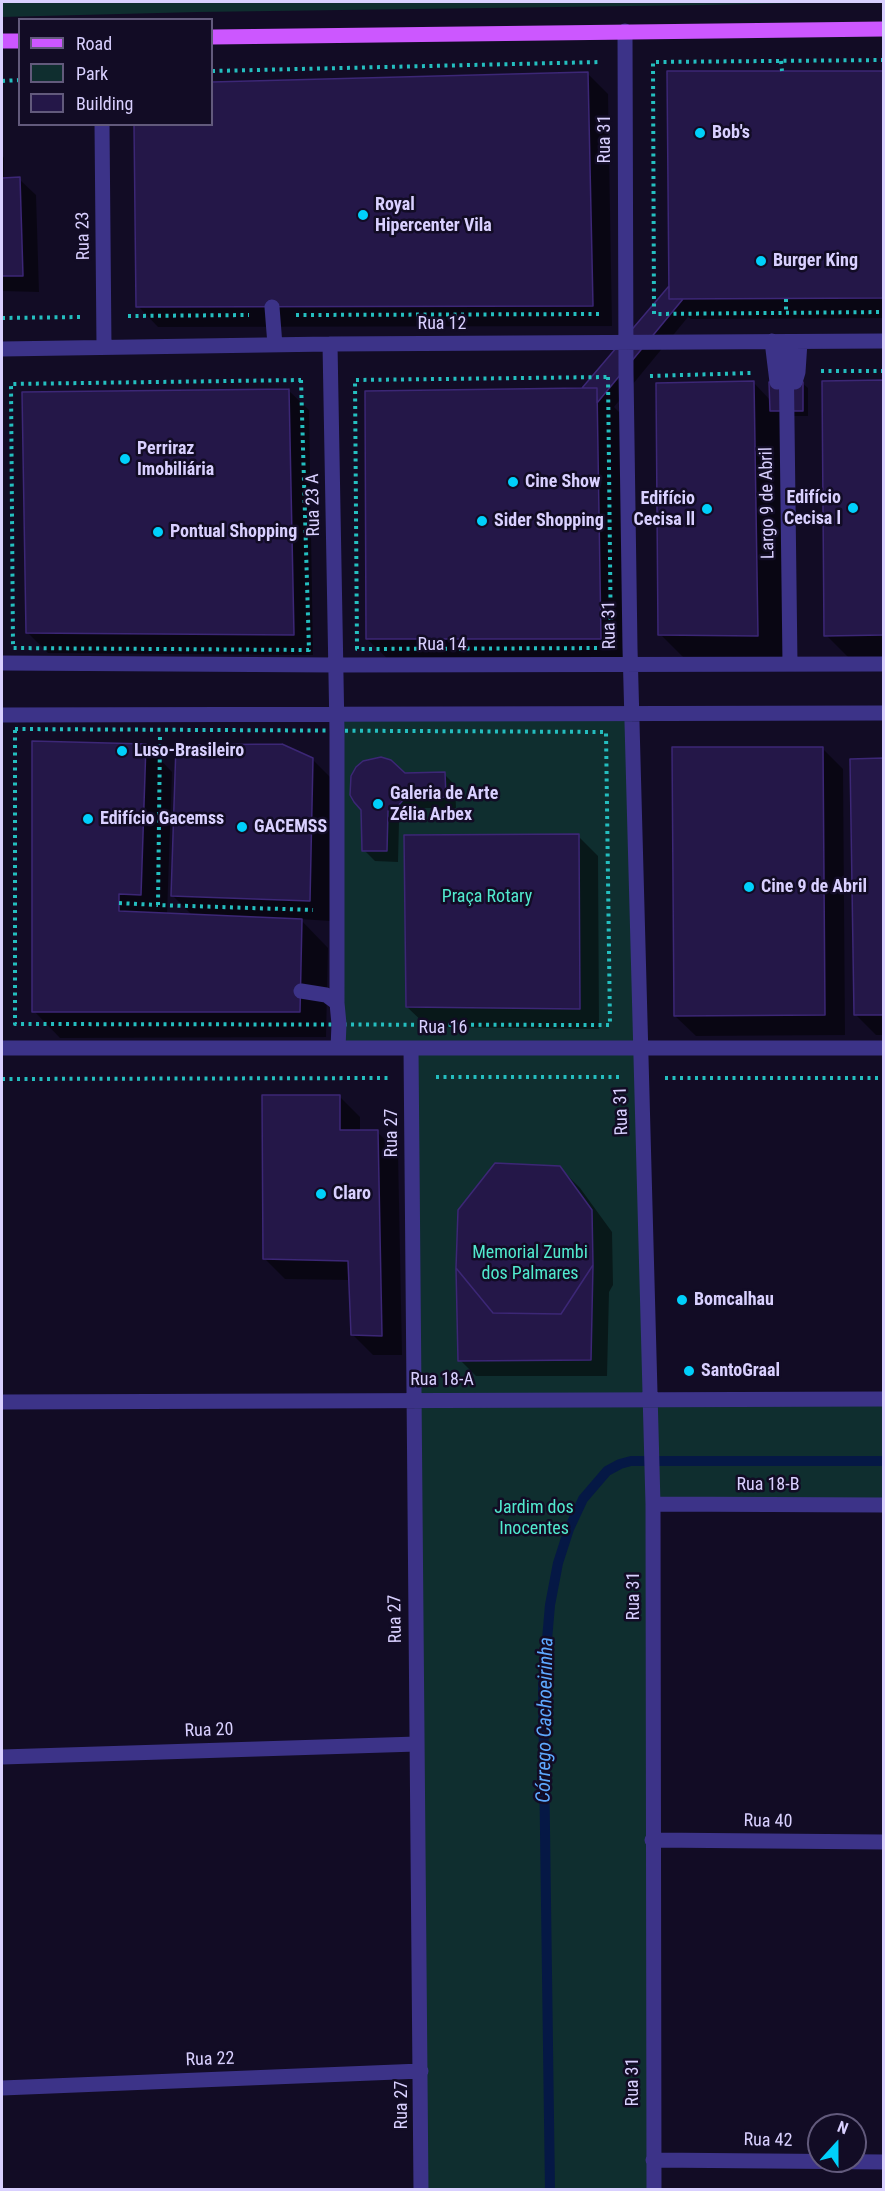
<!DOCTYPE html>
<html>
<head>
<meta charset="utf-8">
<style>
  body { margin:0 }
  #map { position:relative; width:885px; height:2191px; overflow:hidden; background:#120c25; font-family:"Roboto Condensed",sans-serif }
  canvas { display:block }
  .frame { position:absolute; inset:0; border:3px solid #d9d0ff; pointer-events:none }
  .legend { position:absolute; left:18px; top:18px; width:195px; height:108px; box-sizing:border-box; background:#120c25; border:2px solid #625a7c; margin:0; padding:8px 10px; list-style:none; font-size:18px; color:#d9d0ff }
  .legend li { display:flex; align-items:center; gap:12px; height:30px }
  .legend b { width:30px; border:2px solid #625a7c }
  .north { position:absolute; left:807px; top:2113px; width:60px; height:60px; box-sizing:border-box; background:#120c25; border:2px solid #625a7c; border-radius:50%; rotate:21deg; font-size:16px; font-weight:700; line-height:24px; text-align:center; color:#d9d0ff }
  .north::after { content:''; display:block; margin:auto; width:21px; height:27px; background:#00d0fb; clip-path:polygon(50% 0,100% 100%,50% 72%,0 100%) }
</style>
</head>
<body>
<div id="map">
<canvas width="885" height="2191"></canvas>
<div class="frame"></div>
<ul class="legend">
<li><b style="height:8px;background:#cc57ff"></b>Road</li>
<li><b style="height:16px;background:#0f2e2f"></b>Park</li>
<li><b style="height:16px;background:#241748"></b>Building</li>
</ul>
<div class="north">N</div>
</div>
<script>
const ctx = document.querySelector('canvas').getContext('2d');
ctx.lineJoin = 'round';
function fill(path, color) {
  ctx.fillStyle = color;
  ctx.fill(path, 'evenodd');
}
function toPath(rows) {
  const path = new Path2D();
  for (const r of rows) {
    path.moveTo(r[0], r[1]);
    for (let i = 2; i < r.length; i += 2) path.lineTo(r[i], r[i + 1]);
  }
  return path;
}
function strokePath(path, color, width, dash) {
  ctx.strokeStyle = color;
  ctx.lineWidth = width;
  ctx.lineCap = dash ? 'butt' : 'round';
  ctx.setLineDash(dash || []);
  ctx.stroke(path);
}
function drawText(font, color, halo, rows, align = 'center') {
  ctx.font = font + ' "Roboto Condensed",sans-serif';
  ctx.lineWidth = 5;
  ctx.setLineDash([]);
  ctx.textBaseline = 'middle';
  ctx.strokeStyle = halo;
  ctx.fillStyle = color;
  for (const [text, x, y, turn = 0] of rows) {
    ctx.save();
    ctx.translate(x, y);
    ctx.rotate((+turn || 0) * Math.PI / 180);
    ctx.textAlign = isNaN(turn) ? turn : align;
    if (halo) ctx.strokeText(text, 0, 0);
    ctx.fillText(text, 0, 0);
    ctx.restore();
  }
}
fill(toPath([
  [2,2,852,2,704,5,198,12,2,17],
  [632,713,651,1398,883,1399,883,1505,654,1504,654,2189,421,2189,411,1048,338,1048,337,714]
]), '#0f2e2f');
fill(toPath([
  [884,72,884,318,691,319,688,317,614,407,623,416,627,665,394,665,367,639,586,390,584,388],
  [587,73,608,94,612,326,158,327,138,306,212,124,212,83],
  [2,155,4,158,4,179,19,179,36,195,39,292,2,291],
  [884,382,884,668,859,668,826,635],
  [754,383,771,401,802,383,808,388,808,416,787,416,790,668,693,667,660,634],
  [288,390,309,410,313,655,48,653,27,632],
  [146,745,172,772,167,915,193,916,172,895,312,759,333,780,330,921,300,919,328,948,326,1037,60,1038,34,1011],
  [822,748,843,769,845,1035,696,1036,675,1016],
  [884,760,884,1035,876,1035,855,1014],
  [444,774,455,785,456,808,416,808,409,817,399,822,398,862,375,861,364,850,405,775],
  [578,836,598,856,599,1029,428,1027,407,1007],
  [340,1097,360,1117,360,1132,377,1132,398,1152,402,1355,373,1355,352,1334,350,1280,285,1279,265,1259],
  [559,1167,580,1188,612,1232,613,1285,609,1292,607,1376,476,1376,460,1360]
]), '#0007');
strokePath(toPath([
  [550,2190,543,1686,550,1605,558,1563,569,1529,583,1499,607,1471,620,1464,631,1461,884,1461]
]), '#051845', 10);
const building = toPath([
  [667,71,884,71,884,298,669,299,667,71],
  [588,72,593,306,136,307,134,124,212,124,212,82,588,72],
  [20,177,23,276,2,276,2,178,20,177],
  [669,286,669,299,683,299,597,403,597,388,582,388,669,286],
  [884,380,884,635,824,636,822,381,884,380],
  [754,381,758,636,658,635,656,383,754,381],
  [769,382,777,382,787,411,770,411,769,382],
  [795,382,803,382,803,411,787,411,795,382],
  [582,388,597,388,601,639,366,639,365,391,582,388],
  [289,389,294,635,26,633,22,392,289,389],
  [32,741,146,744,141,895,119,894,119,911,302,919,300,1012,32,1012,32,741],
  [282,744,313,758,310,901,171,896,176,745,282,744],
  [672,747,823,747,825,1015,674,1016,672,747],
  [381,757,391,760,405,773,445,772,446,797,405,798,398,806,388,811,387,851,362,851,361,810,354,802,350,795,351,776,356,767,363,761,381,757],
  [884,758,884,1015,854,1015,850,759,884,758],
  [579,834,580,1009,406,1007,404,835,579,834],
  [262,1095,340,1095,340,1130,378,1130,382,1336,351,1335,348,1261,263,1259,262,1095],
  [495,1163,560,1166,592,1210,593,1265,561,1314,493,1313,456,1268,458,1210,495,1163],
  [593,1265,591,1360,458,1361,456,1268,493,1313,561,1314,593,1265]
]);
fill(building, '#241748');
strokePath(building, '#3c2776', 1.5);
strokePath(toPath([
  [884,60,653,62,654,314,884,312],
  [781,61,782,71],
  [212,71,601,62],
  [2,81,20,80],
  [786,299,786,313],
  [296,315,603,314],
  [128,316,249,315],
  [2,318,80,317],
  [821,371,884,371],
  [650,376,751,373],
  [608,377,611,648,357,649,355,380,608,377],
  [301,380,309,650,13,648,11,384,301,380],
  [15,729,606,732,610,1025,15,1024,15,729],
  [160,737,158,905,313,910],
  [119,903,158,905],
  [436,1077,619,1077],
  [665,1078,884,1078],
  [2,1079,388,1078]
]), '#24bebf', 4, [3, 4.5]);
strokePath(toPath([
  [625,31,626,372,630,648,653,1504,654,2190],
  [102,124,104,347],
  [272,307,275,345],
  [772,341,777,382],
  [786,342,790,664],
  [330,344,337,732,337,1003],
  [2,349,330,344,884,341],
  [795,382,798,372,800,342],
  [2,663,336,665,884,664],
  [2,715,884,713],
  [301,991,326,995,337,1003,339,1024,338,1048],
  [2,1048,884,1048],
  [411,1048,421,2190],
  [2,1402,884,1399],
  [653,1504,884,1505],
  [2,1757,417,1744],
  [652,1840,884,1842],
  [2,2088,421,2071],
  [653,2160,884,2162]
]), '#3c3388', 15);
strokePath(toPath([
  [212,37,884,29],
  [2,41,20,41]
]), '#cc57ff', 15);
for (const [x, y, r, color] of [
  [700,133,6,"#00d0fb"],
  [363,215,6,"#00d0fb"],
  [761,261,6,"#00d0fb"],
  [125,459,6,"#00d0fb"],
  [513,482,6,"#00d0fb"],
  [853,508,6,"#00d0fb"],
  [707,509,6,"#00d0fb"],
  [482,521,6,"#00d0fb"],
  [158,532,6,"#00d0fb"],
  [122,751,6,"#00d0fb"],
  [378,804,6,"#00d0fb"],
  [88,819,6,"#00d0fb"],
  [242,827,6,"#00d0fb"],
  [749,887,6,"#00d0fb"],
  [321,1194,6,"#00d0fb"],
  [682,1300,6,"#00d0fb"],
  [689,1371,6,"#00d0fb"]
]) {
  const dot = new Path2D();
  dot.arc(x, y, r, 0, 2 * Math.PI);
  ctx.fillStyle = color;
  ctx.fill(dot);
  strokePath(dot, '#120c25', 2);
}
drawText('bold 18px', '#d9d0ff', '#120c25', [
  ["Bob's",712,133],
  ["Royal",375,205],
  ["Hipercenter Vila",375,226],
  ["Burger King",773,261],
  ["Perriraz",137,449],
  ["Imobiliária",137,470],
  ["Cine Show",525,482],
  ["Edifício",841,498,"right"],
  ["Cecisa l",841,519,"right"],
  ["Edifício",695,499,"right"],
  ["Cecisa ll",695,520,"right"],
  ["Sider Shopping",494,521],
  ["Pontual Shopping",170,532],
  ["Luso-Brasileiro",134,751],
  ["Galeria de Arte",390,794],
  ["Zélia Arbex",390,815],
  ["Edifício Gacemss",100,819],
  ["GACEMSS",254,827],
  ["Cine 9 de Abril",761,887],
  ["Claro",333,1194],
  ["Bomcalhau",694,1300],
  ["SantoGraal",701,1371]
], 'left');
drawText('18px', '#d9d0ff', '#120c25', [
  ["Rua 31",605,139,-90],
  ["Rua 23",84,236,-91],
  ["Rua 12",442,324],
  ["Largo 9 de Abril",768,503,-91],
  ["Rua 23 A",314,505,-91],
  ["Rua 31",610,625,-91],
  ["Rua 14",442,645],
  ["Rua 16",443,1028],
  ["Rua 31",622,1111,-92],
  ["Rua 27",392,1133,-90],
  ["Rua 18-A",442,1380],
  ["Rua 18-B",768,1485],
  ["Rua 31",634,1596,-90],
  ["Rua 27",396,1619,-91],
  ["Rua 20",209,1731,-2],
  ["Rua 40",768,1822,1],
  ["Rua 22",210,2060,-2],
  ["Rua 31",633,2082,-90],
  ["Rua 27",402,2105,-90],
  ["Rua 42",768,2141,1]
]);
drawText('18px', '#51eace', '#120c25', [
  ["Praça Rotary",487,897],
  ["Memorial Zumbi",530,1253],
  ["dos Palmares",530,1274],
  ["Jardim dos",534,1508],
  ["Inocentes",534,1529]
]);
drawText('italic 20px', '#5ea9ff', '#120c25', [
  ["Córrego Cachoeirinha",546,1720,-89]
]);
</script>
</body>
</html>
